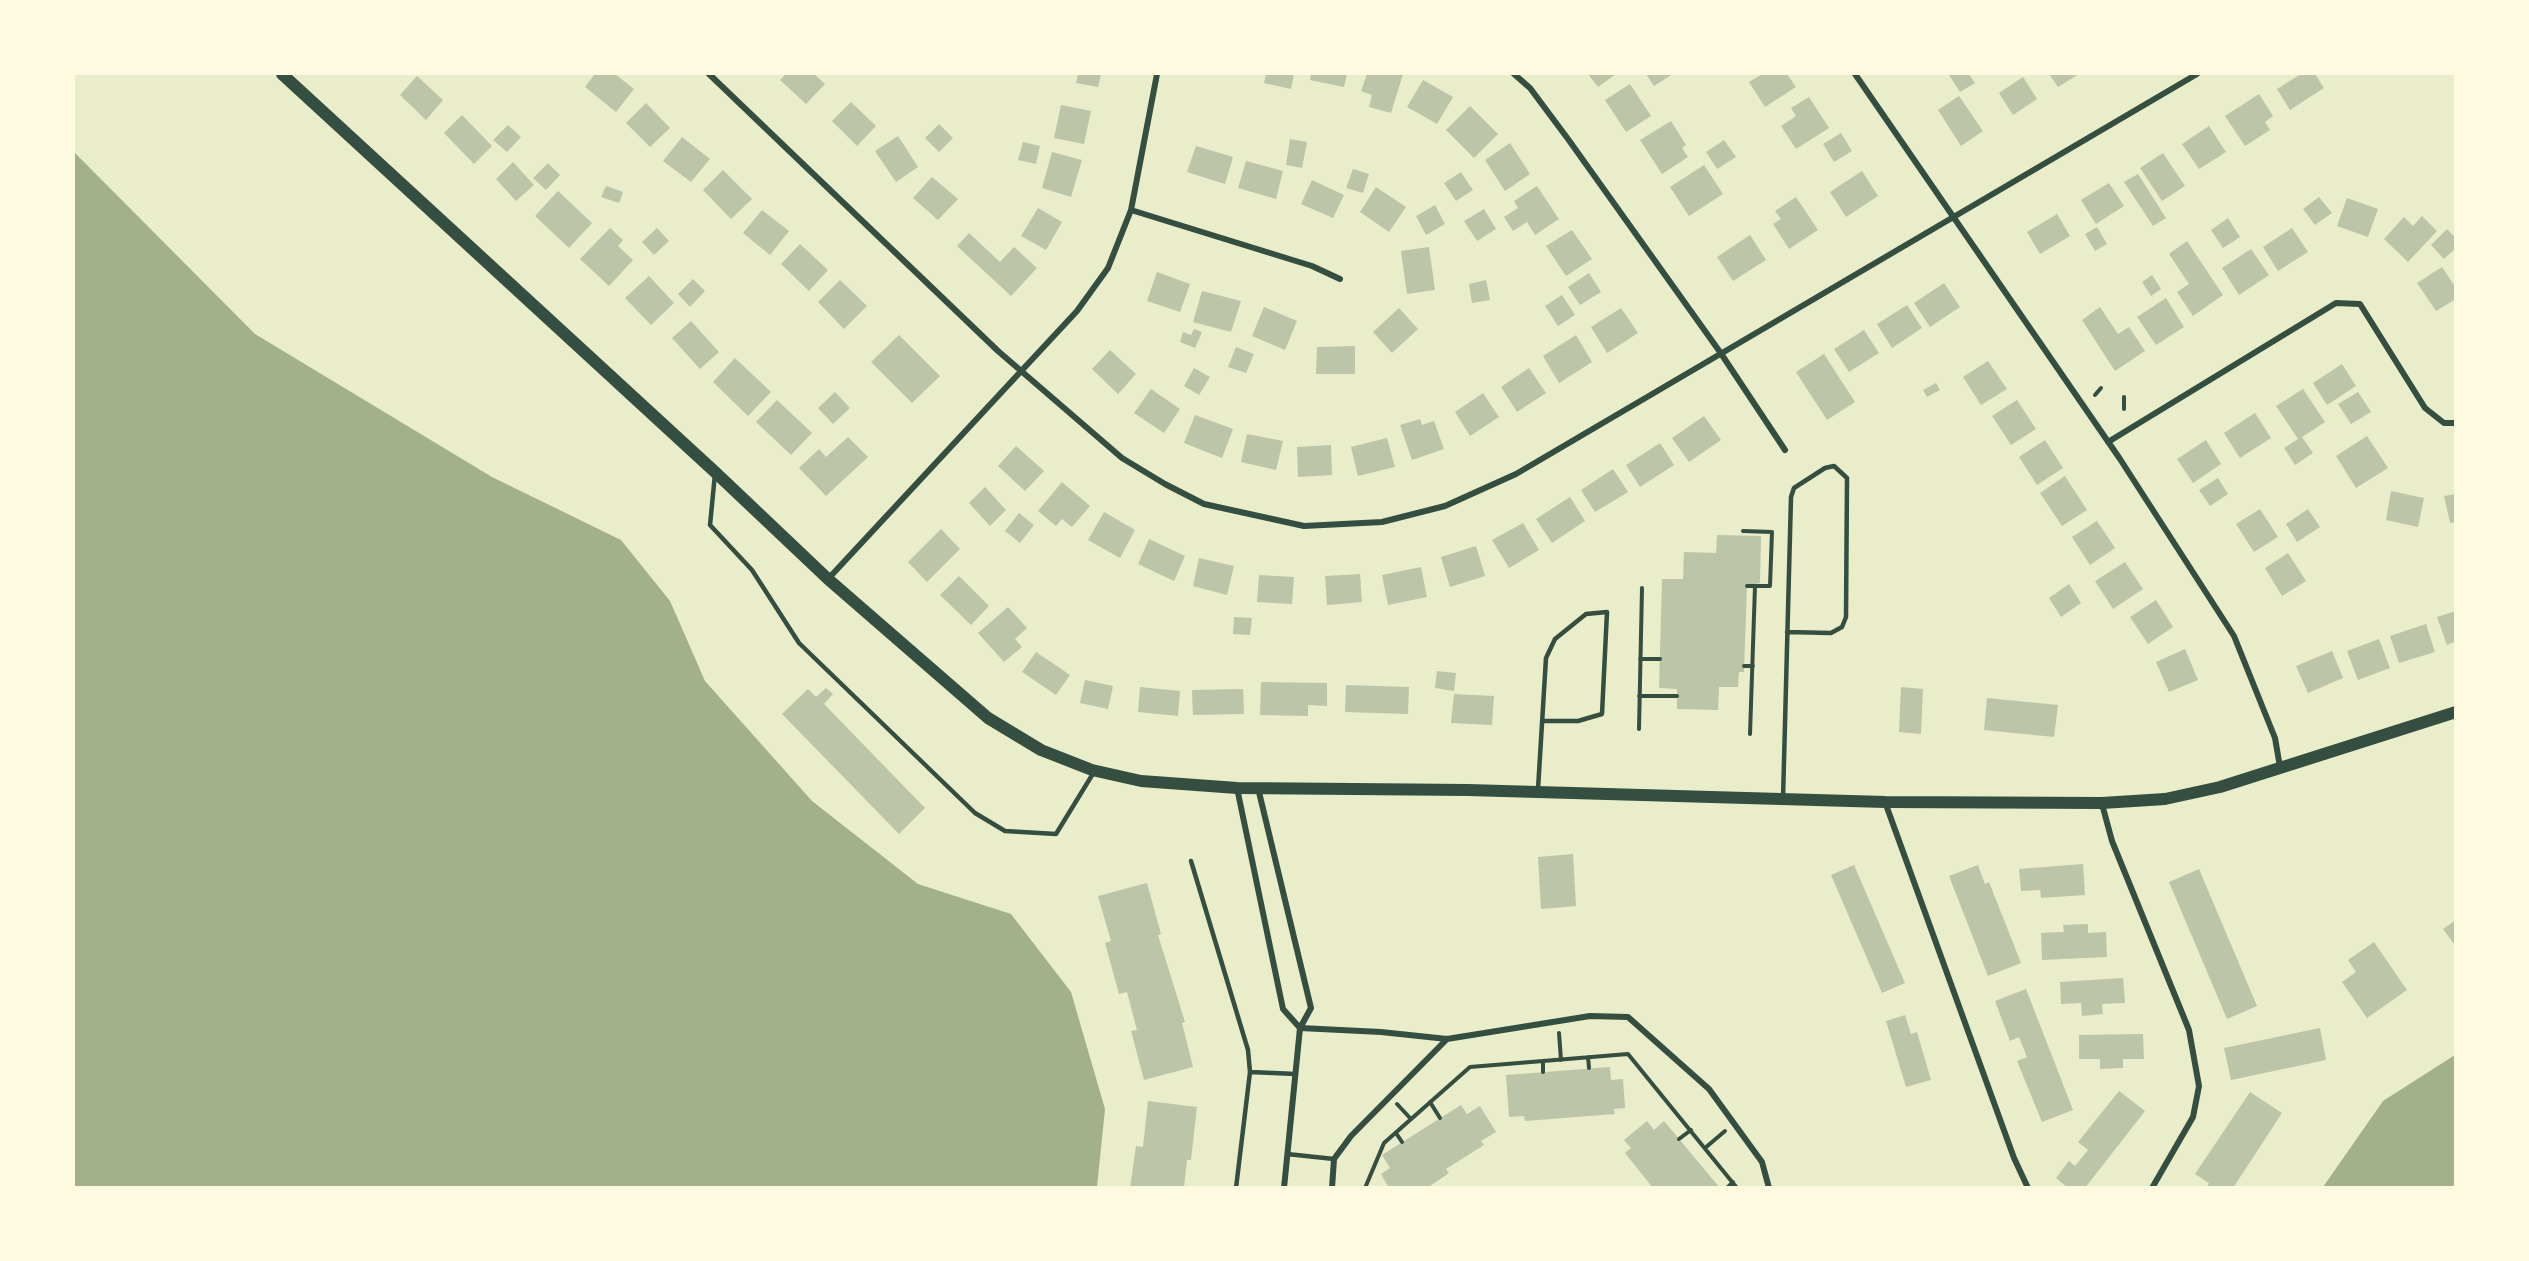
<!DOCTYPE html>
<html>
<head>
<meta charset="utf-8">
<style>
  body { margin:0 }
  #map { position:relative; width:2529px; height:1261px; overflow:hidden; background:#e9edc9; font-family:"Sofia Sans Condensed",sans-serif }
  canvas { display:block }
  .frame { position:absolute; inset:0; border:75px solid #fefae0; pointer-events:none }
</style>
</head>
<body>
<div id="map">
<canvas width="2529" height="1261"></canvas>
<div class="frame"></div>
</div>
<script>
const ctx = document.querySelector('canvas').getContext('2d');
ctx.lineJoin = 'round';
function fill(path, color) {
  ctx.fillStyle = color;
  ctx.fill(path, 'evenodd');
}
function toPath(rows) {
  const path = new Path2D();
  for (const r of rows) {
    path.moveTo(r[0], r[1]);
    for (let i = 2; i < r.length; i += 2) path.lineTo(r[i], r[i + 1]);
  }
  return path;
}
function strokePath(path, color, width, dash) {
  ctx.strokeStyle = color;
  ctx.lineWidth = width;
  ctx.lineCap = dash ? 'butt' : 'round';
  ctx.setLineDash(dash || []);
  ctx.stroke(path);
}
fill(toPath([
  [74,152,255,334,492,477,621,540,670,601,705,681,812,801,918,884,1011,914,1071,992,1105,1109,1097,1187,74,1187],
  [2455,1055,2455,1187,2323,1187,2383,1101]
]), '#a3b18a');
fill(toPath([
  [595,74,615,74,634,89,616,112,585,87],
  [786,74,814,74,825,84,806,104,780,80],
  [1078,74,1101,74,1098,87,1076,83],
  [1266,74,1294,74,1291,89,1264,83],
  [1311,74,1347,74,1344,87,1310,80],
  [1367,74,1403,74,1391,113,1369,107,1372,95,1361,91],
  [1588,74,1616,74,1598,87],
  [1646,74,1673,74,1654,86],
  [1762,74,1787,74,1796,87,1765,107,1749,82],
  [1951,74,1969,74,1975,83,1960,92,1949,75],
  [2049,74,2079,74,2058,87],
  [2301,74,2315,74,2324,88,2290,110,2277,89],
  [417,76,443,100,426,120,400,95],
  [2023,77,2037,99,2013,115,1999,93],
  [1423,80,1453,97,1437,124,1407,107],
  [1630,84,1651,116,1626,132,1605,100],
  [2259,94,2273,116,2265,122,2270,130,2245,146,2225,116],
  [1959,96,1983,131,1961,146,1938,110],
  [1809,97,1829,128,1796,149,1781,126,1796,116,1791,108],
  [851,102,876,126,857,146,832,121],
  [646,103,670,128,650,147,626,123],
  [1061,105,1091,111,1084,144,1054,138],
  [1470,106,1498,134,1474,158,1446,130],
  [462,115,492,146,474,164,444,133],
  [1671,121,1686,145,1682,148,1688,157,1662,174,1640,140],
  [939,124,953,138,939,152,925,138],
  [508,125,521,137,507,152,493,140],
  [2209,126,2226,152,2199,169,2182,144],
  [1841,133,1852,151,1834,162,1823,144],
  [898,136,918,167,896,182,875,151],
  [682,137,710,159,691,182,663,161],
  [1290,139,1307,142,1302,168,1286,165],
  [1724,140,1736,157,1717,169,1706,152],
  [1023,142,1040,146,1036,164,1018,160],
  [1510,143,1530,174,1505,191,1485,160],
  [1196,146,1233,157,1225,184,1187,172],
  [1052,152,1082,160,1071,197,1042,188],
  [2163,153,2185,186,2162,201,2140,168],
  [1246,161,1283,171,1276,199,1238,188],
  [513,162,534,185,516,201,496,179],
  [548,163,560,175,546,190,533,178],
  [1704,165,1723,194,1689,216,1670,187],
  [1353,169,1369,174,1363,193,1346,188],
  [723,170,752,199,731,219,703,190],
  [1862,171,1878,196,1846,217,1830,192],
  [1461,172,1473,190,1456,201,1444,183],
  [2138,174,2166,218,2153,226,2124,182],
  [932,177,958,199,938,220,913,198],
  [1312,180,1344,195,1333,218,1301,204],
  [2109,183,2124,206,2096,224,2081,200],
  [606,186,623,192,619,203,601,197],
  [1537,186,1559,219,1535,235,1527,222,1513,231,1504,217,1518,208,1514,201],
  [1376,187,1406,207,1389,232,1360,212],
  [558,191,592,223,569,248,535,216],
  [1796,197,1818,230,1789,249,1773,224,1781,219,1775,211],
  [2319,197,2332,213,2315,225,2303,209],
  [2347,198,2378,209,2368,237,2337,226],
  [1435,205,1445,224,1426,235,1416,216],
  [1038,208,1062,222,1046,250,1021,236],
  [1484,209,1496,229,1477,241,1464,221],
  [762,210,789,231,770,255,743,233],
  [2057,214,2070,236,2040,254,2027,232],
  [2422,216,2437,231,2408,262,2384,239,2404,217,2413,226],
  [2228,218,2240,237,2223,248,2211,230],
  [2097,227,2107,244,2095,251,2085,234],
  [610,228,623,240,618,246,633,260,609,286,580,259],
  [657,228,669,241,654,255,642,242],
  [2292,228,2308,252,2278,271,2263,247],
  [2447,229,2456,238,2456,248,2444,259,2431,245],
  [1572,230,1592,259,1566,276,1546,246],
  [969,233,1000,262,1014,247,1037,268,1011,296,957,246],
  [1750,235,1766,260,1733,281,1717,257],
  [2187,241,2223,295,2193,316,2177,292,2189,284,2169,254],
  [800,244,828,270,809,291,781,264],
  [1429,247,1435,290,1407,294,1401,251],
  [2251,249,2269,275,2239,295,2222,268],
  [2442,267,2456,288,2456,299,2436,311,2417,283],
  [1157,272,1190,284,1180,312,1147,301],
  [1589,273,1601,292,1580,305,1568,287],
  [2152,275,2161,289,2151,296,2142,282],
  [649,276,674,303,651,325,625,298],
  [693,279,705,291,690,307,678,294],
  [840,280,867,306,844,329,818,302],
  [1486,280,1490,300,1472,303,1469,284],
  [1944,283,1960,307,1930,327,1914,303],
  [1202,291,1241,301,1231,332,1193,322],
  [1562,295,1575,315,1558,326,1545,306],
  [2166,298,2184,327,2156,345,2137,317],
  [1907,305,1922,328,1892,348,1877,324],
  [1264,307,1297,321,1285,350,1252,336],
  [2100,307,2118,334,2129,327,2145,351,2115,371,2082,320],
  [1399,308,1418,329,1392,353,1373,332],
  [1621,308,1638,333,1607,353,1591,327],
  [691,321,719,352,700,369,672,338],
  [1194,329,1202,332,1195,348,1180,342,1183,332,1191,335],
  [1864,330,1879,353,1849,372,1834,349],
  [899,335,940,376,912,403,871,362],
  [1576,335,1592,362,1559,383,1543,356],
  [1355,346,1355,374,1316,374,1317,347],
  [1236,347,1254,354,1246,373,1228,367],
  [1110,350,1136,374,1118,394,1092,369],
  [1824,354,1855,402,1827,420,1796,372],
  [735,358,771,392,748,416,713,382],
  [1988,361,2007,389,1981,405,1963,377],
  [2342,364,2356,386,2327,405,2313,383],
  [1194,368,1210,377,1199,395,1184,386],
  [1529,368,1546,393,1517,412,1501,387],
  [1936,383,1940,390,1927,397,1923,390],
  [1151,389,1180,409,1164,433,1134,413],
  [2303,389,2325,422,2302,437,2313,453,2295,465,2284,448,2298,439,2276,406],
  [835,392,850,408,833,424,818,408],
  [2358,392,2371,412,2351,424,2338,404],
  [1483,393,1499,417,1470,436,1455,412],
  [777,400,812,433,791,455,756,422],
  [2017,400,2036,429,2011,445,1992,416],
  [2255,413,2271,438,2240,458,2224,433],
  [1195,415,1233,429,1222,458,1184,443],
  [1704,416,1721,440,1689,462,1672,438],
  [1420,419,1422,425,1434,421,1444,449,1412,460,1400,425],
  [1247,434,1283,441,1276,470,1241,462],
  [2367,436,2388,468,2356,488,2336,456],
  [848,437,868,457,826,496,799,468,819,449,826,457],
  [1387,438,1395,467,1358,476,1351,447],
  [2045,440,2063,468,2037,485,2019,457],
  [2206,440,2221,464,2193,483,2177,459],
  [1660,443,1674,465,1640,487,1626,465],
  [1331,445,1332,475,1298,477,1297,447],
  [1016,446,1044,471,1025,491,998,466],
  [1613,469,1628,492,1595,512,1581,490],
  [2065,476,2087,510,2062,526,2040,493],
  [2218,478,2228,494,2210,506,2199,490],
  [1062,482,1090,506,1072,527,1062,519,1056,526,1038,511],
  [985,487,1006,510,990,526,969,503],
  [2391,491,2424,498,2418,527,2386,520],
  [2456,494,2456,522,2450,523,2444,496],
  [1570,497,1585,521,1552,543,1536,519],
  [2260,509,2278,537,2254,552,2236,524],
  [2308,509,2320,527,2297,542,2286,524],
  [1104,512,1135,530,1120,558,1088,540],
  [1019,513,1034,525,1020,543,1005,531],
  [2097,521,2115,548,2090,565,2072,537],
  [1523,523,1539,550,1509,568,1492,540],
  [941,529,960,549,927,582,908,562],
  [1717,535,1761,536,1760,583,1747,586,1744,672,1739,672,1738,687,1719,687,1718,710,1677,709,1677,689,1659,688,1662,579,1683,579,1684,552,1716,553],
  [1149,539,1185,556,1174,581,1138,564],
  [1476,546,1485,576,1450,587,1441,557],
  [2288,553,2306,581,2282,596,2265,568],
  [1199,558,1234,566,1227,595,1193,586],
  [2125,562,2143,589,2113,609,2095,581],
  [1421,567,1427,597,1388,605,1382,575],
  [1360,574,1362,602,1327,605,1325,576],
  [1259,575,1294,577,1292,604,1257,602],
  [959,576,989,606,971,625,940,595],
  [2069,584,2081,603,2061,617,2049,598],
  [2156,600,2173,627,2148,644,2130,617],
  [1008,607,1027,628,1015,639,1022,647,1004,662,978,633],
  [2456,611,2456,641,2447,645,2437,617],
  [1234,617,1252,618,1250,635,1233,634],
  [2426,624,2435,652,2399,663,2390,636],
  [2379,639,2390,668,2358,680,2347,651],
  [2185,649,2198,680,2169,692,2156,662],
  [2332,651,2343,678,2308,693,2296,666],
  [1036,652,1070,675,1056,695,1022,672],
  [1437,671,1456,673,1454,691,1435,688],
  [1085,680,1113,686,1108,709,1080,703],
  [1261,682,1327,683,1327,706,1308,705,1308,716,1260,715],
  [1346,685,1409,687,1408,714,1345,712],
  [1140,687,1180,691,1178,716,1138,712],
  [1901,687,1923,689,1921,734,1899,732],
  [826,688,833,694,824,704,925,808,899,834,782,714,808,689,816,697],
  [1243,689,1244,714,1193,715,1192,690],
  [1454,694,1494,696,1492,725,1451,723],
  [1987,698,2058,705,2054,737,1984,730],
  [1573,854,1576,906,1541,909,1538,857],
  [2083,864,2085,895,2041,898,2040,890,2021,891,2019,869],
  [1854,865,1905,983,1882,993,1831,875],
  [1978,865,1985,884,1989,882,2021,963,1988,976,1949,876],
  [2199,869,2257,1006,2227,1019,2169,882],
  [1147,883,1161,934,1158,935,1185,1022,1182,1023,1193,1067,1144,1080,1131,1031,1137,1030,1127,992,1119,994,1105,943,1111,941,1098,896],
  [2456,920,2456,943,2454,944,2443,929],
  [2088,924,2088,933,2106,932,2107,957,2042,960,2041,933,2064,932,2063,925],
  [2374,942,2407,990,2367,1018,2342,982,2356,972,2348,960],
  [2123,978,2125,1003,2102,1004,2103,1014,2082,1016,2081,1003,2061,1004,2060,982],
  [2026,989,2073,1110,2042,1122,2017,1061,2027,1057,2019,1037,2010,1041,1995,1001],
  [1905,1015,1911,1034,1917,1032,1931,1080,1906,1087,1886,1021],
  [2320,1028,2326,1060,2231,1080,2224,1048],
  [2143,1034,2144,1059,2123,1059,2123,1068,2100,1069,2100,1059,2079,1059,2079,1035],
  [1610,1067,1611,1080,1623,1079,1625,1108,1614,1109,1615,1114,1525,1121,1524,1116,1509,1117,1506,1075],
  [2119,1091,2145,1111,2085,1188,2068,1188,2056,1178,2069,1161,2075,1166,2088,1150,2078,1142],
  [2250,1092,2282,1113,2233,1188,2206,1188,2209,1183,2195,1174],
  [1148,1101,1197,1107,1191,1160,1187,1160,1184,1188,1130,1188,1136,1146,1143,1147],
  [1461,1105,1467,1114,1480,1106,1496,1132,1481,1141,1484,1145,1446,1169,1449,1173,1427,1188,1389,1188,1381,1174,1390,1168,1382,1155],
  [1647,1121,1654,1130,1664,1121,1720,1188,1653,1188,1625,1153,1631,1148,1624,1140]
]), '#bcc5a7');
strokePath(toPath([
  [2095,395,2101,388],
  [2124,409,2124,397],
  [1743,531,1772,532,1770,586,1755,586,1750,734],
  [1747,586,1755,586],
  [1640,659,1660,659],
  [1744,666,1753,666],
  [1639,696,1677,696],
  [1639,729,1642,588],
  [1559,1033,1561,1060],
  [1588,1057,1589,1068],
  [1543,1061,1543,1072],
  [1430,1102,1440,1118],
  [1397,1104,1411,1119],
  [1396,1133,1402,1142],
  [1679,1139,1691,1130],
  [1705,1148,1725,1131],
  [1365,1188,1384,1143,1470,1067,1628,1054,1737,1188],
  [1727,1188,1733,1182]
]), '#344e41', 4);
strokePath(toPath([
  [715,474,710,525,752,570,799,643,975,813,1005,831,1056,834,1094,772],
  [1538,789,1546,658,1555,639,1586,614,1607,612,1602,714,1578,721,1543,721],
  [1783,799,1791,497,1794,488,1825,468,1834,466,1847,478,1846,617,1842,627,1831,633,1787,632],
  [1191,861,1248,1050,1250,1072,1236,1188],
  [1250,1072,1296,1074],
  [1287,1154,1334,1159]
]), '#344e41', 4.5);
strokePath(toPath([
  [709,74,998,351,1122,458,1165,484,1204,504,1304,526,1382,522,1445,506,1516,474,2197,74],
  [1514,74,1530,88,1568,139,1720,352,1785,450],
  [1855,74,2120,459,2234,636,2275,738,2280,767],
  [1131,210,1312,266,1340,279],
  [2108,442,2336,303,2360,304,2425,408,2444,423,2456,423],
  [828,579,1077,311,1108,268,1131,210,1157,74],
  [1237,788,1283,1009,1300,1028],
  [1258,788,1311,1008,1300,1028,1284,1188],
  [1885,802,2014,1158,2028,1188],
  [2102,804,2112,841,2189,1030,2199,1086,2193,1117,2152,1188],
  [1300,1028,1381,1032,1447,1039,1590,1016,1628,1017,1709,1089,1762,1162,1769,1188],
  [1332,1188,1334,1159,1351,1136,1447,1039]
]), '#344e41', 6);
strokePath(toPath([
  [282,74,715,472,828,579,988,718,1041,750,1092,770,1141,781,1237,788,1468,790,1885,802,2102,803,2165,799,2220,787,2456,712]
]), '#344e41', 12);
</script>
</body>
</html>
